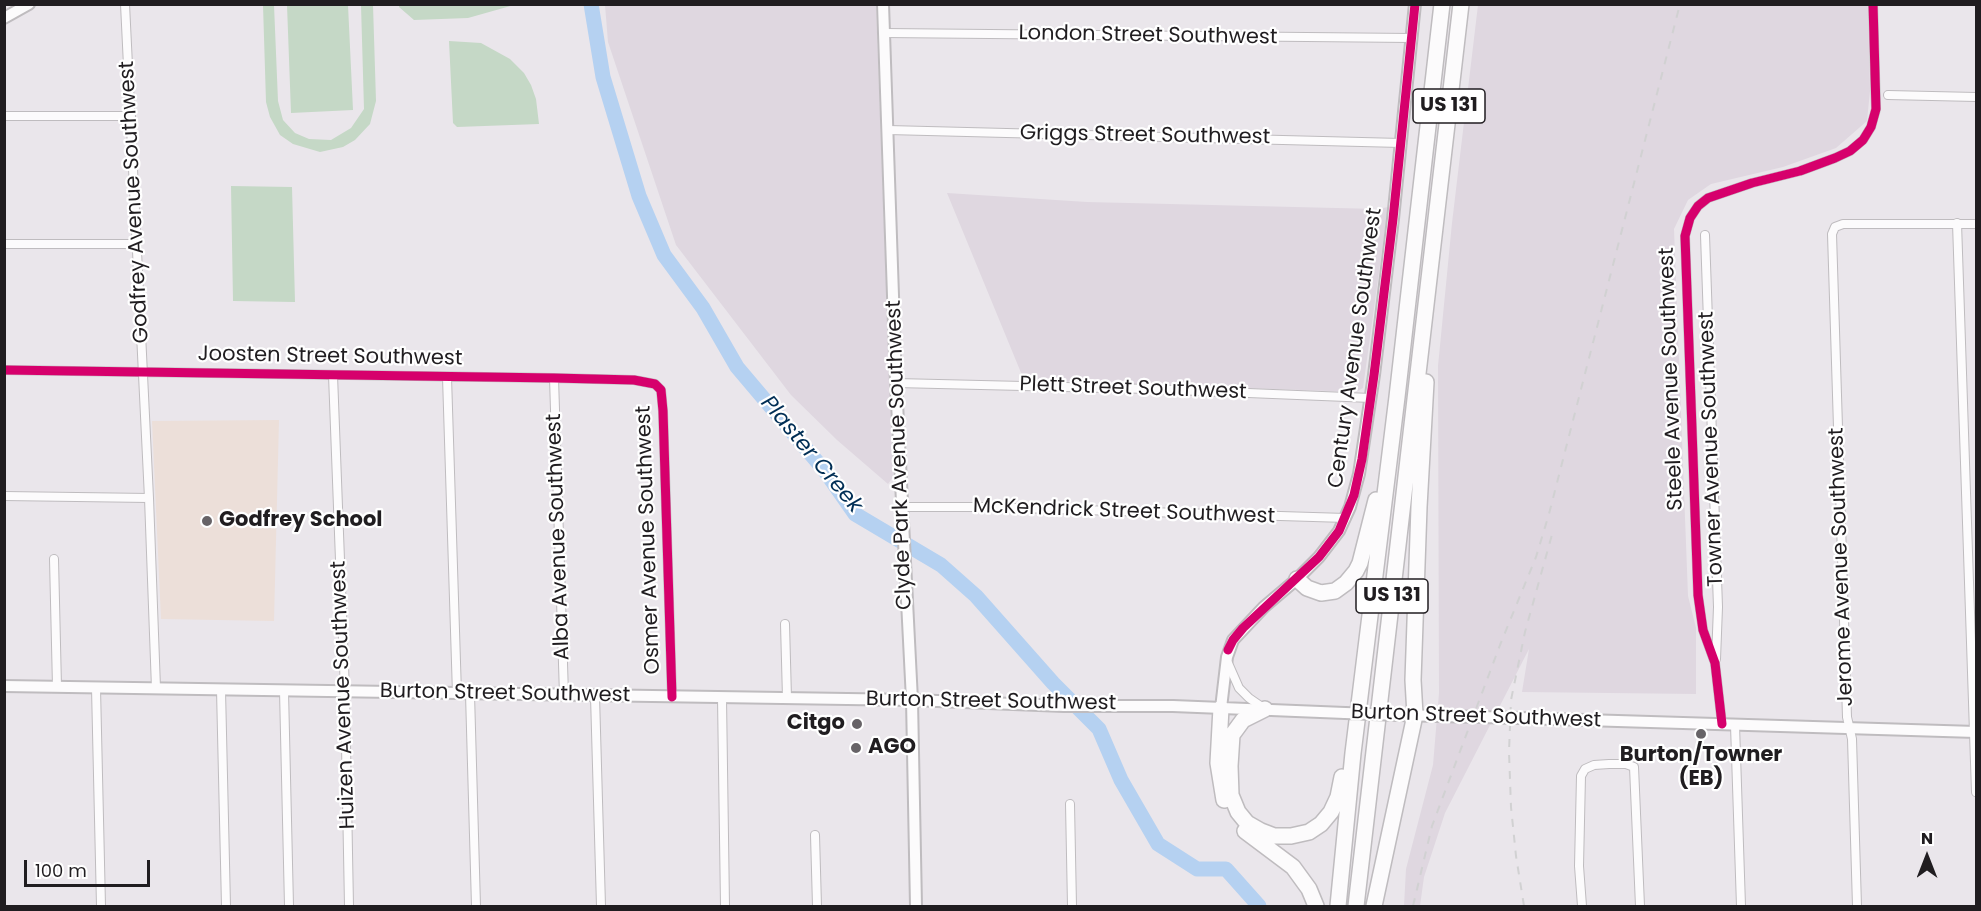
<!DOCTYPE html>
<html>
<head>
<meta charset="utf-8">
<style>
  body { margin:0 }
  #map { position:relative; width:1981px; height:911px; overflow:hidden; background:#eae6eb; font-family:Poppins,sans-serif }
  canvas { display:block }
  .frame { position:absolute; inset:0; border:6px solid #201d20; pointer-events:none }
  .north { position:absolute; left:1897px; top:827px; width:60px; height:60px; -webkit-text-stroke:4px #fff; paint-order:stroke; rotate:0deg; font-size:16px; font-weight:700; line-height:24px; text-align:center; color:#201d20 }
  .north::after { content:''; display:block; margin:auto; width:21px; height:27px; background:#201d20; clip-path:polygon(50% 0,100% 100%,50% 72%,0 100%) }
  .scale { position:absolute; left:24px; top:860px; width:126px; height:27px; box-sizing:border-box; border:3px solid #201d20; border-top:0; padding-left:8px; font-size:18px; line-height:21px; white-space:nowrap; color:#201d20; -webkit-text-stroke:4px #fff; paint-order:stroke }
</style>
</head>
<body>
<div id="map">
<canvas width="1981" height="911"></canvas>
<div class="frame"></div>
<div class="north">N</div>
<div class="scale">100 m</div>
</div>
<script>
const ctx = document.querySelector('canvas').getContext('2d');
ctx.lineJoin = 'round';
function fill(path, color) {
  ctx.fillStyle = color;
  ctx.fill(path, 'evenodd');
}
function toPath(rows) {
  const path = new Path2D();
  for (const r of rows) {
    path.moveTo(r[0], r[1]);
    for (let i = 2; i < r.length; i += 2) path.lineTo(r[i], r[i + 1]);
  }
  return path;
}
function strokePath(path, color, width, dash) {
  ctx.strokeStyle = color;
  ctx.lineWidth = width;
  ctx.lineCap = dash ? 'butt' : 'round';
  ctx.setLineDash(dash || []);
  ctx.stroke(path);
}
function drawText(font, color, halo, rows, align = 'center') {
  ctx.font = font + ' Poppins,sans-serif';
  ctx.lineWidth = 4.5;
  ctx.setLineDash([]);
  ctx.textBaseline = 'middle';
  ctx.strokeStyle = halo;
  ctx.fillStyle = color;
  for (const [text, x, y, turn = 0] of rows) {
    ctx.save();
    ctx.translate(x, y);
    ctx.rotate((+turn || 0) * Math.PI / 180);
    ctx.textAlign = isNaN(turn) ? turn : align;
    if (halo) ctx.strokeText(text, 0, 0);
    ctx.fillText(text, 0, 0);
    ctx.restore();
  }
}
fill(toPath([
  [279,420,274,621,161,619,152,421]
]), '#ecdfd9');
fill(toPath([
  [605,5,876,5,893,477,888,484,837,440,791,395,676,245,608,42],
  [1478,5,1868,5,1870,91,1867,121,1836,148,1783,167,1711,184,1688,200,1674,229,1688,596,1696,628,1696,694,1522,692,1529,649,1445,813,1424,877,1420,906,1404,906,1406,869,1433,765,1439,693,1438,366,1452,223],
  [947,193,1087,202,1378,209,1388,207,1363,388,1356,392,1024,380]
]), '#dfd7e0');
fill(toPath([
  [263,5,274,5,278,101,283,120,295,133,309,139,331,140,351,128,364,109,361,5,373,5,376,101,370,124,355,140,343,147,320,152,293,144,280,135,270,117,266,102],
  [287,5,348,5,353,110,291,113],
  [399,5,399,4,514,5,468,18,414,20,399,7],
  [449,41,481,43,510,59,524,73,531,85,536,99,539,124,457,127,453,123],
  [231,186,292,187,295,302,233,301]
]), '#c5d8c6');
strokePath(toPath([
  [591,4,603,77,639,196,664,255,703,308,737,367,825,471,855,514,941,565,976,596,1053,683,1099,729,1121,780,1158,844,1197,869,1226,869,1259,906]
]), '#b5d1f1', 15);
const minor = toPath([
  [125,4,149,498,156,688],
  [884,33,1412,38],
  [1888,95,1976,97],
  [4,116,131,116],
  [888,130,1401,143],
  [1957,223,1976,792],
  [1705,235,1718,607,1716,659],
  [4,244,137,244],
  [4,370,554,378,634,380,655,384,661,390,663,411,672,697],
  [333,375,345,692,349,906],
  [447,377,457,694],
  [554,378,564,695],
  [896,383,1150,389,1371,398],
  [4,496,149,498],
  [902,507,984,507,1346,518],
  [54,559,57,687],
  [785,624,787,698],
  [1228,663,1239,688,1249,698,1265,709],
  [96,688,101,906],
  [221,690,226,906],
  [284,691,289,906],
  [470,694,476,906],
  [595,696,601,906],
  [722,698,725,906],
  [1722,724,1715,663,1703,630,1698,595,1685,236,1690,218,1698,206,1708,198,1752,183,1800,171,1835,158,1850,151,1863,140,1871,127,1876,109,1873,4],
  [1735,725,1741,906],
  [1070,804,1072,906],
  [815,835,817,906],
  [1582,906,1579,866,1581,776,1585,769,1594,765,1609,764,1626,764,1634,767,1640,906],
  [1857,906,1852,739,1847,717,1832,234,1835,227,1843,224,1976,224]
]);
const tertiary = toPath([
  [4,18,29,4],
  [1297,579,1319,557,1339,531,1350,507,1359,474,1374,375,1393,219,1415,4]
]);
const secondary = toPath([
  [883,4,896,383,912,700,916,906],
  [4,686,912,700,1064,706,1173,706,1345,713],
  [1221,708,1227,657,1233,640,1264,607,1297,579],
  [1399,715,1438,716],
  [1520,718,1976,732]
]);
const motorway = toPath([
  [1297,579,1307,588,1321,593,1335,591,1346,583,1356,571,1360,563,1376,500],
  [1221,708,1218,763,1224,800],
  [1265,709,1243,720,1232,735,1230,766,1231,795,1238,812,1247,823,1261,831,1274,836,1291,836,1309,832,1321,824,1331,812,1338,797,1342,777],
  [1245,831,1293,867,1309,889,1316,906],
  [1338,906,1353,753,1397,397,1442,4],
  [1356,906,1461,4],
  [1374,906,1415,715,1413,680,1419,507,1426,382]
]);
strokePath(minor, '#bfbcbf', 10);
strokePath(tertiary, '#bfbcbf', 14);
strokePath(secondary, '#bfbcbf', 14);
strokePath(motorway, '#bfbcbf', 18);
strokePath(minor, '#fcfbfc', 8);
strokePath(tertiary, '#fcfbfc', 10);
strokePath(secondary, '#fcfbfc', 10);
strokePath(motorway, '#fcfbfc', 15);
strokePath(toPath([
  [1413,906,1432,826,1500,645,1536,557,1549,514,1680,4],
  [1524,906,1516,856,1511,807,1509,752,1511,700,1525,632,1553,531]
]), '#d1d1d2', 2, [8, 8]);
const secondaryBridge = toPath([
  [1345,713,1399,715],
  [1438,716,1520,718]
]);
strokePath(secondaryBridge, '#bfbcbf', 14, []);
strokePath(secondaryBridge, '#fcfbfc', 10);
strokePath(toPath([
  [4,370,554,378,634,380,655,384,661,390,663,411,672,697],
  [1228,650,1233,640,1243,628,1319,557,1339,531,1354,495,1362,459,1374,375,1393,219,1415,4],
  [1722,724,1715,663,1703,630,1698,595,1685,236,1690,218,1698,206,1708,198,1752,183,1800,171,1835,158,1850,151,1863,140,1871,127,1876,109,1873,4]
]), '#d6006c', 9);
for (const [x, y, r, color] of [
  [207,521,6,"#676367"],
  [857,724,6,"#676367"],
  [1701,734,6,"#676367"],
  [856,748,6,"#676367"]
]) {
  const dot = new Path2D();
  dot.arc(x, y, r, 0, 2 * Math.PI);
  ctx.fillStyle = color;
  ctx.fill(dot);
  strokePath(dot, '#fff', 2);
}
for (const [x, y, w] of [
  [1449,106,72],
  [1392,596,72]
]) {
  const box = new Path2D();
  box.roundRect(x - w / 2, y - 17, w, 34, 4.5);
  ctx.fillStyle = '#fff';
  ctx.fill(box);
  strokePath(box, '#201d20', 1.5);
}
drawText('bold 20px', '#201d20', null, [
  ["US 131",1449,106],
  ["US 131",1392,596]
]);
drawText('21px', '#201d20', '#fff', [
  ["London Street Southwest",1148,36,1],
  ["Griggs Street Southwest",1145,136,1],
  ["Godfrey Avenue Southwest",135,202,-93],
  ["Century Avenue Southwest",1356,348,-82],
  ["Joosten Street Southwest",330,357,1],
  ["Steele Avenue Southwest",1672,379,-92],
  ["Plett Street Southwest",1133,389,2],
  ["Towner Avenue Southwest",1712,449,-92],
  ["Clyde Park Avenue Southwest",900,455,-92],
  ["McKendrick Street Southwest",1124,512,2],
  ["Alba Avenue Southwest",559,537,-92],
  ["Osmer Avenue Southwest",649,540,-92],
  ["Jerome Avenue Southwest",1842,567,-92],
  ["Burton Street Southwest",505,694,1],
  ["Huizen Avenue Southwest",344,695,-92],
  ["Burton Street Southwest",991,702,1],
  ["Burton Street Southwest",1476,717,2]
]);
drawText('bold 21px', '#201d20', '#fff', [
  ["Godfrey School",219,521],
  ["Citgo",845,724,"right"],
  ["AGO",868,748],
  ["Burton/Towner",1701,756,"center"],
  ["(EB)",1701,780,"center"]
], 'left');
drawText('italic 22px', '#002e55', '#fff', [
  ["Plaster Creek",811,455,50]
]);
</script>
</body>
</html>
